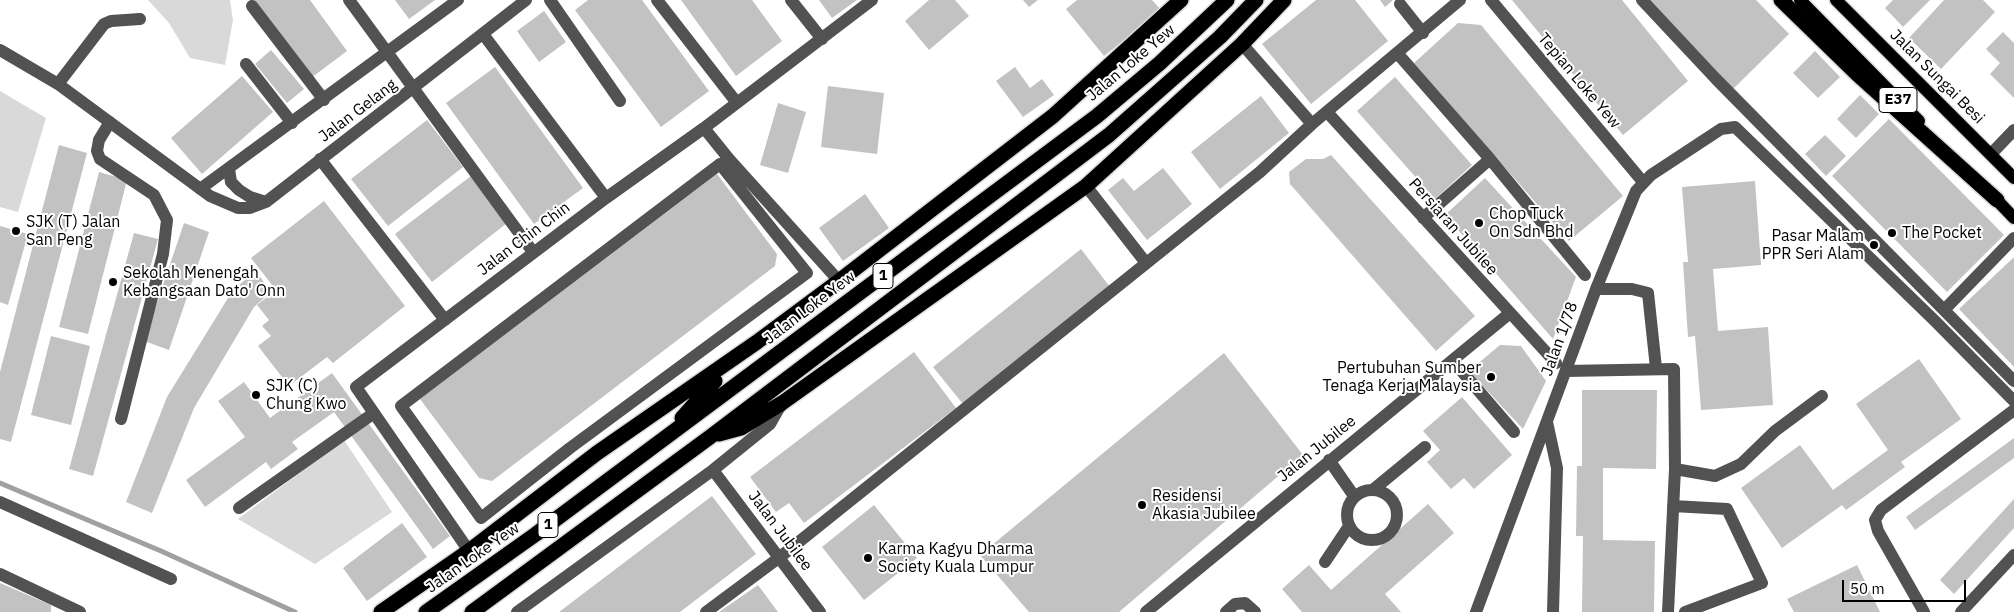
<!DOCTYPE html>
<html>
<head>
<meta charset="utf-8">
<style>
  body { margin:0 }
  #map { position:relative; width:2014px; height:612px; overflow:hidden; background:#fff; font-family:"IBM Plex Sans",sans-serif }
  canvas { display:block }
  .scale { position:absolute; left:1842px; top:580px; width:124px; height:22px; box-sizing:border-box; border:2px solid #000; border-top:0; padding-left:6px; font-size:15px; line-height:18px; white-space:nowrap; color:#000; -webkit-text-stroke:4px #fff; paint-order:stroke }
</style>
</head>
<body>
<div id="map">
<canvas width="2014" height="612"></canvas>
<div class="scale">50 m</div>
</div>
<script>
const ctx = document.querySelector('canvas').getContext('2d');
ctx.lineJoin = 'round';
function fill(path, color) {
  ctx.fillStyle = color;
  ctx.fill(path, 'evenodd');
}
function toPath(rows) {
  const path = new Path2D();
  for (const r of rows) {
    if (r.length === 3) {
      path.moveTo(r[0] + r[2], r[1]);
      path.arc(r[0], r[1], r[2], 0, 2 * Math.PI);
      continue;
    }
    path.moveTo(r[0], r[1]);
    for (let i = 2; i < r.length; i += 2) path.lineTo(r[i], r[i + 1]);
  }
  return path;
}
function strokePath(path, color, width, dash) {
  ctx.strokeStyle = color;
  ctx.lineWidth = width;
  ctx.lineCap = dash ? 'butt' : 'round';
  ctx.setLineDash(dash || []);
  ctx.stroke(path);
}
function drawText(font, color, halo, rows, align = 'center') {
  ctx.font = font + ' "IBM Plex Sans",sans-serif';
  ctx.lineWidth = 4;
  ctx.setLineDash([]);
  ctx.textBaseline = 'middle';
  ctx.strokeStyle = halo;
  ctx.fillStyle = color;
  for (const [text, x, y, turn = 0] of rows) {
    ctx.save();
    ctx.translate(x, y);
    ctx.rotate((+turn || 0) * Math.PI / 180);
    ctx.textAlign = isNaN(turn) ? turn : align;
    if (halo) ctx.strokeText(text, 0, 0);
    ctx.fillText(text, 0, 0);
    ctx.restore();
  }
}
fill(toPath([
  [148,0,230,0,233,20,225,65,190,58,169,23],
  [0,91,46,118,18,212,0,207],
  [344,440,392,512,315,564,238,519]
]), '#d9d9d9');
strokePath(toPath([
  [0,483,161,551,295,612]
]), '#a0a0a0', 5);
fill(toPath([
  [254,0,310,0,347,51,311,78],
  [395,0,435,0,409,19],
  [588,0,642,0,709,91,661,127,575,10],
  [681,0,752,0,782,41,736,76],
  [819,0,857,0,832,18],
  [929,0,955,0,969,16,929,50,905,21],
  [1023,0,1038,0,1029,7],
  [1077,0,1152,0,1161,10,1104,56,1066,9],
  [1316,0,1355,0,1388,41,1311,104,1262,44],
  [1380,0,1393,0,1385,7],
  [1512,0,1622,0,1688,81,1623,135],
  [1645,0,1756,0,1789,34,1732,90],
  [1893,0,1930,0,1903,27,1885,8],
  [1944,0,1983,0,1995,12,1941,69,1909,38],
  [544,11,566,42,539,62,517,31],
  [1458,23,1481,25,1623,196,1569,241,1414,63],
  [2003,32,2014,43,2014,98,1990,74,2000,63,1986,49],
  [271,50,304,89,287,103,255,64],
  [1815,51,1840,77,1818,98,1793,73],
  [495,67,583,188,534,224,446,103],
  [1015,67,1030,88,1042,79,1054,95,1023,117,996,81],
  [242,76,273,112,202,174,171,138],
  [1395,77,1472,165,1435,199,1357,111],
  [828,86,884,93,877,154,821,147],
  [1860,95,1879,114,1856,138,1837,119],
  [1261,96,1289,133,1220,189,1191,152],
  [778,103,806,112,788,173,760,165],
  [1889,119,2004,235,1947,292,1832,176],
  [427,120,463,167,388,226,351,179],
  [1825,135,1846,156,1826,176,1805,154],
  [59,145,87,153,11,442,0,439,0,372],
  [1331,155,1475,316,1436,351,1290,184,1289,172,1306,159,1323,159],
  [1163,168,1192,204,1147,240,1108,190,1123,178,1134,191],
  [99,172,127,180,88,334,59,327],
  [717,174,777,254,775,266,492,481,479,478,420,399],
  [471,176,507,223,432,282,395,234],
  [1485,178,1576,277,1553,339,1445,215],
  [1755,181,1761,265,1713,269,1718,331,1768,327,1773,405,1701,410,1695,336,1688,337,1683,262,1688,262,1682,187],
  [865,194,889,228,843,261,819,228],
  [324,201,405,306,333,363,327,357,289,386,258,346,271,336,262,326,269,320,257,305,276,290,251,258],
  [184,223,209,232,169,350,144,341],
  [0,226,28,234,8,305,0,302],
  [134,233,158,239,93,476,69,469],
  [1081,249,1110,287,963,404,933,367],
  [2013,258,2014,259,2014,367,1959,309],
  [256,271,271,292,254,307,194,408,152,513,126,502,167,397,233,290],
  [51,336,90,346,71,425,31,415],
  [1500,345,1521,346,1546,381,1523,429,1469,371],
  [914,352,956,408,804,523,789,503,776,512,750,477],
  [1224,353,1303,455,1119,612,1029,612,980,555],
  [1919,359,1961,419,1901,462,1905,467,1846,510,1842,505,1782,548,1741,488,1800,445,1833,490,1888,450,1856,404],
  [332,373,450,536,433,549,334,412,292,442,298,449,271,469,266,462,205,507,186,480,245,437,218,401,244,382,270,418],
  [1582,390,1657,390,1656,469,1603,468,1603,540,1655,541,1654,612,1582,612,1583,536,1576,536,1577,466,1582,466],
  [1462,397,1512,455,1474,489,1464,478,1451,489,1427,462,1440,450,1423,431],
  [2014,438,2014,458,1915,530,1906,517],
  [712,496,756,554,680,612,559,612],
  [2014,499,2014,528,1954,594,1940,580],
  [1428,504,1454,533,1385,594,1401,612,1302,612,1282,589,1309,565,1331,590],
  [874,505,917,558,864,600,822,547],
  [402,523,427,557,367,601,343,568],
  [1857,565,1880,612,1794,612,1787,599],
  [0,583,51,605,51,612,0,612],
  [758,585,778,612,719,612]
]), '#c2c2c2');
const major = toPath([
  [1800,0,1919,121],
  [1836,0,2014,178],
  [1991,194,2014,218]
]);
const highway = toPath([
  [1781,0,1857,74,1997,200],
  [682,418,715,381],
  [719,434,741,428,782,403,1086,186,1242,44,1284,0],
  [381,612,469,551,597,453,757,342,839,281,1053,116,1181,0],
  [426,612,536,534,1097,116,1160,63,1227,0],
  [472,612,710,437,1109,135,1220,37,1256,0]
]);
strokePath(major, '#dbdbdb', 15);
strokePath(highway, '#dbdbdb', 18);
strokePath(toPath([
  [349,0,533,252],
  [550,0,620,101],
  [657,0,737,103],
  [791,0,822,39],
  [1491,0,1643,182],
  [1642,0,1716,79,2014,381],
  [1400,4,1423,33],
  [252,6,324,100],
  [483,34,606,198],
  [1242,44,1312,124],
  [0,50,58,84,210,196,238,208,250,208,266,202,526,0],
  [1398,54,1490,159,1585,275],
  [246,64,292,123],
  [58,84,104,24,111,21,140,19],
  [1327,112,1556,363],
  [110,122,99,140,97,151,100,159,154,195,167,220,163,254,121,419],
  [704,128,729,159,839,281],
  [1991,154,2014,130],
  [320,159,445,320],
  [720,164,807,273,570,448,481,518,401,406,720,164],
  [229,169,231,182,239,190,250,197,266,202],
  [1086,186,1146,263],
  [200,189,458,0],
  [1423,218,1490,159],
  [1596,289,1632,289,1648,293,1656,368],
  [1944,310,2014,238],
  [1453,361,1514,432],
  [1566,371,1674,369,1675,469,1668,612],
  [1547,422,1557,468,1553,612],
  [1329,460,1354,496],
  [1675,469,1715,476,1741,464,1775,431,1822,396],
  [713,470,820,612],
  [1374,489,1425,447],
  [1372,515,25],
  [0,502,171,579],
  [1673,506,1727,509,1762,583,1685,612],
  [239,508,374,413],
  [469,551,356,387,606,198,704,128,872,0],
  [1325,562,1349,526],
  [0,574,80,612],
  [517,612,713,470,770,424,782,403],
  [706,612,780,557,1260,172,1312,124,1460,0],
  [1146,612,1510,313],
  [1226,612,1235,604,1245,603,1255,612],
  [1476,612,1596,289,1636,191,1651,175,1721,129,1735,127,1935,321,2014,401],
  [1924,612,1878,531,1875,520,1881,510,2014,410],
  [1961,612,2014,555]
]), '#525252', 12);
strokePath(major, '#000', 12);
strokePath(highway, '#000', 15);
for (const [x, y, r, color] of [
  [1479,223,5,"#000"],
  [16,231,5,"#000"],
  [1892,233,5,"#000"],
  [1874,245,5,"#000"],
  [113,282,5,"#000"],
  [1491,377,5,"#000"],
  [256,395,5,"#000"],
  [1142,505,5,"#000"],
  [868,558,5,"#000"]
]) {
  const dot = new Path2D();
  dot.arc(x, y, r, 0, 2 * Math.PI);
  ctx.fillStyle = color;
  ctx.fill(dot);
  strokePath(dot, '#fff', 2);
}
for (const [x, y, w] of [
  [1898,100,38],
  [883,276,20],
  [548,525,20]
]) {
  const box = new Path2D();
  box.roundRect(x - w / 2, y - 12.5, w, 25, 4);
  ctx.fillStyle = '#fff';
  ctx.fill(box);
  strokePath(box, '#000', 1);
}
drawText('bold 15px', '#000', null, [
  ["E37",1898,100],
  ["1",883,276],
  ["1",548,525]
]);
drawText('16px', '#000', '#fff', [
  ["Jalan Loke Yew",1131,63,-40],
  ["Jalan Sungai Besi",1937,77,45],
  ["Tepian Loke Yew",1579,81,50],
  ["Jalan Gelang",358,111,-37],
  ["Persiaran Jubilee",1453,227,48],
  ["Jalan Chin Chin",524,239,-37],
  ["Jalan Loke Yew",810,308,-37],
  ["Jalan 1/78",1560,339,-70],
  ["Jalan Jubilee",1317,449,-39],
  ["Jalan Jubilee",780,531,53],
  ["Jalan Loke Yew",473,558,-35]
]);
drawText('16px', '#000', '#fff', [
  ["Chop Tuck",1489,214],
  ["On Sdn Bhd",1489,232],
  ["SJK (T) Jalan",26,222],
  ["San Peng",26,240],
  ["The Pocket",1902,233],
  ["Pasar Malam",1864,236,"right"],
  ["PPR Seri Alam",1864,254,"right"],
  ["Sekolah Menengah",123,273],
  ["Kebangsaan Dato' Onn",123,291],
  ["Pertubuhan Sumber",1481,368,"right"],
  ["Tenaga Kerja Malaysia",1481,386,"right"],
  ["SJK (C)",266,386],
  ["Chung Kwo",266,404],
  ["Residensi",1152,496],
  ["Akasia Jubilee",1152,514],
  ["Karma Kagyu Dharma",878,549],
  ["Society Kuala Lumpur",878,567]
], 'left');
</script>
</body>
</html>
